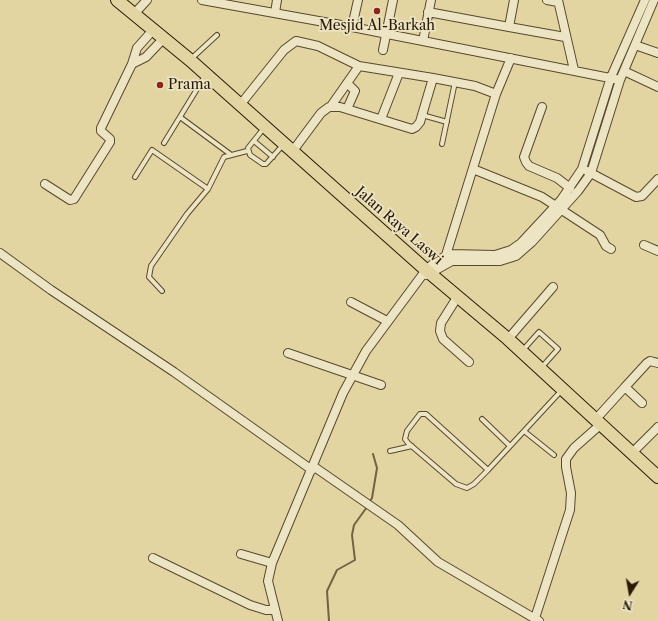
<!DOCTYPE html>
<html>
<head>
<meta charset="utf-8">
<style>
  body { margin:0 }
  #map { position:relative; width:658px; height:621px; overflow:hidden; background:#e2d5a2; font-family:"Libre Caslon Text",serif }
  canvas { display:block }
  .north { position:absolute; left:610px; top:573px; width:40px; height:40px; -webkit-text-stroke:3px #ece4c3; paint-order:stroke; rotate:191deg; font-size:11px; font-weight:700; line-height:16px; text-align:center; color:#2a1907 }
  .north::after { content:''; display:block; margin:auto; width:14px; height:18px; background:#2a1907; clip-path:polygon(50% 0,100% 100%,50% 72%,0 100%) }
</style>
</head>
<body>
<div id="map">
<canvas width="658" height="621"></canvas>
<div class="north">N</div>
</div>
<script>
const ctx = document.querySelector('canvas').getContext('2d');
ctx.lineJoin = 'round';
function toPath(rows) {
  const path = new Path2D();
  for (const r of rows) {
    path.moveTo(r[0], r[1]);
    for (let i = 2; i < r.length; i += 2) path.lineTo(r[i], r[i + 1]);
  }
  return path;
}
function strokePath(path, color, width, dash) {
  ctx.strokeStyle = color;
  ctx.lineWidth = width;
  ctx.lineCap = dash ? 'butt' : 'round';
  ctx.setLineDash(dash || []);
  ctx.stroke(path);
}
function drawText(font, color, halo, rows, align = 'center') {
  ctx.font = font + ' "Libre Caslon Text",serif';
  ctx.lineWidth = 3.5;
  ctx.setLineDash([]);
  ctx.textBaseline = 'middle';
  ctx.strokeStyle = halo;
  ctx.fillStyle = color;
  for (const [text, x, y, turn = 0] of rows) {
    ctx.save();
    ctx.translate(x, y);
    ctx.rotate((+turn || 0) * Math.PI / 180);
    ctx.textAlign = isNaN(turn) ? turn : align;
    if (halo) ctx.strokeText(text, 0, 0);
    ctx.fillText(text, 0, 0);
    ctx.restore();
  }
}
strokePath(toPath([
  [369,503,372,498,377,468,373,454],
  [329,621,327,591,337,570,355,560,352,535,354,525,367,507]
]), '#736344', 2);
const lane = toPath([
  [191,59,217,35],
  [422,115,447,122],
  [180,117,230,154],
  [264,128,248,148,250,155,263,164,266,164,283,145],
  [254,141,273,157],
  [164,143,205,76],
  [442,144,455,82],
  [135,177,152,150,208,189],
  [162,291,149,277,151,266,187,214,208,189,224,157,247,151],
  [523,350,539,332,558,349,541,368],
  [482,419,510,446],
  [524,431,554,455],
  [390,451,412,446],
  [488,470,426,414,420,414,407,431,405,439,408,443,456,484,467,488,474,484,488,470,561,391]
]);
const street = toPath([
  [202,0,352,27,620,80],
  [547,0,558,2],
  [558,0,574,70],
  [428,12,509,27,514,0],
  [275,13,277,0],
  [134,14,147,0],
  [352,27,358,0],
  [509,27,565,37],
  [423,41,431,0],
  [635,45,658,53],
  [383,50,393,0],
  [132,64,146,57,163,39],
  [624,71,658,87],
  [496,94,511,58],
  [240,105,284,50,296,41,318,46,359,66,433,78],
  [331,106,359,66],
  [542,107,524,157,526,162,529,166,557,178,570,188],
  [347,109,355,91,347,83],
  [381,119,399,73],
  [292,152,321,113,329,107,340,107,412,129,416,127,420,122,433,78,475,86,496,94,446,255],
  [473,169,542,197,600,235,606,246,611,249],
  [587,171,636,197,642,196,658,179],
  [45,184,70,200,74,199,110,142,110,139,101,131,101,128,132,64,137,48,153,30],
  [644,245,658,251],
  [0,253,51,290,174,372,312,470],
  [427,275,452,261,500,261,516,256,532,242,578,191,591,173,620,80,654,0],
  [458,296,441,323,440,331,443,339,469,362],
  [351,302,387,321],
  [508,339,553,287],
  [288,353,381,385],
  [625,387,647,363,650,361,658,363],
  [595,420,625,387,642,403],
  [632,453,658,427],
  [313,466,398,525,438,562,539,621],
  [241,554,272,563],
  [153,558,250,605,266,610,275,610],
  [535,618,570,510,571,493,566,467,566,459,574,448,600,425],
  [278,621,268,581,272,563,343,393,366,351,426,270,435,262,449,254,495,255,511,250,521,243,561,200,582,169,611,77,645,0]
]);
const primary = toPath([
  [117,0,190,60,426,270,508,339,658,477]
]);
strokePath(lane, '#58482e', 6);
strokePath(street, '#58482e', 10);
strokePath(primary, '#2a1907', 14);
strokePath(lane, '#ece4c3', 4);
strokePath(street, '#ece4c3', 8);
strokePath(primary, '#e2d5a2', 12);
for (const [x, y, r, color] of [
  [377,11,4,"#8f2418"],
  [160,85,4,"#8f2418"]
]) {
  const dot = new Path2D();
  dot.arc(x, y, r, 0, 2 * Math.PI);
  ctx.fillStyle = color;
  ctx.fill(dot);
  strokePath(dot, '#ece4c3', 1.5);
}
drawText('14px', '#2a1907', '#ece4c3', [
  ["Mesjid Al-Barkah",377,26],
  ["Prama",168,85,"left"]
]);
drawText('14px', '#2a1907', '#ece4c3', [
  ["Jalan Raya Laswi",399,226,41]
]);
</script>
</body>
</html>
